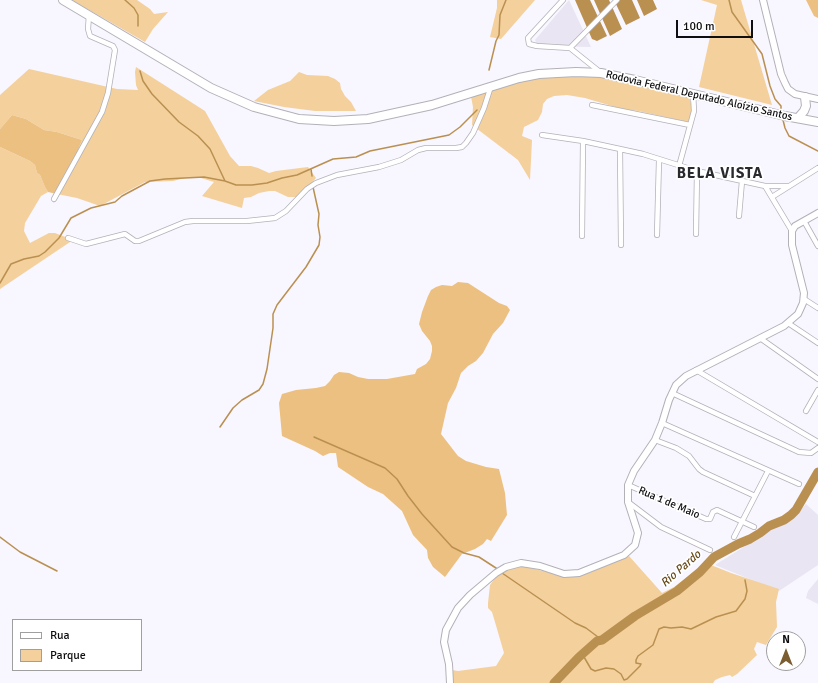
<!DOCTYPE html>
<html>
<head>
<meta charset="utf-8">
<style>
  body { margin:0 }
  #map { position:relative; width:818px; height:683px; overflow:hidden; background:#f8f6fe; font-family:Signika,sans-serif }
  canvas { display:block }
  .legend { position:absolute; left:12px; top:619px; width:130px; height:52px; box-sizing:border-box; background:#fff; border:1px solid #9f9fa0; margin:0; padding:5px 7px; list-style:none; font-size:12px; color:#0f0e11 }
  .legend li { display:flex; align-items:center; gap:8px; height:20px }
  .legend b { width:20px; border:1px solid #9f9fa0 }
  .north { position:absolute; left:766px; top:631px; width:40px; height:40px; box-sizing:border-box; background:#fff; border:1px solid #9f9fa0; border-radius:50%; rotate:0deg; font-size:11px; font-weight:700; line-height:16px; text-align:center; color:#0f0e11 }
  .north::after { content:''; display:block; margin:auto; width:14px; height:18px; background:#7a5d30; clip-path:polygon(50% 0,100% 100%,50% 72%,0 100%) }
  .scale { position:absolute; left:676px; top:20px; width:77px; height:18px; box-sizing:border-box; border:2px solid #0f0e11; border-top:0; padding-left:5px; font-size:12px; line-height:14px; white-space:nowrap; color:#0f0e11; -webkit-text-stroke:3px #fff; paint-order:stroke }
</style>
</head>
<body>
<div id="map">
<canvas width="818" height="683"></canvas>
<ul class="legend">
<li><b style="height:5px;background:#fff"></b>Rua</li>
<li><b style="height:11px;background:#f4d09c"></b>Parque</li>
</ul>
<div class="north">N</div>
<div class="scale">100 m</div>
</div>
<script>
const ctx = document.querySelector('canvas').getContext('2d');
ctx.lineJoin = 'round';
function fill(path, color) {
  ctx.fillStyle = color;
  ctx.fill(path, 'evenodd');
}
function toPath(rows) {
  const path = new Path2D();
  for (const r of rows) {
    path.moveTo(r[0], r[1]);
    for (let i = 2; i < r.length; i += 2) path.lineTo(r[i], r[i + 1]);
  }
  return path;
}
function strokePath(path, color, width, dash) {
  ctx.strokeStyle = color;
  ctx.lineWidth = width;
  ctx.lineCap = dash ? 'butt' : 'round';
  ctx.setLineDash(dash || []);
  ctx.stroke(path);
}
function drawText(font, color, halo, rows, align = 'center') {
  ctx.font = font + ' Signika,sans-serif';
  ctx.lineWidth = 3.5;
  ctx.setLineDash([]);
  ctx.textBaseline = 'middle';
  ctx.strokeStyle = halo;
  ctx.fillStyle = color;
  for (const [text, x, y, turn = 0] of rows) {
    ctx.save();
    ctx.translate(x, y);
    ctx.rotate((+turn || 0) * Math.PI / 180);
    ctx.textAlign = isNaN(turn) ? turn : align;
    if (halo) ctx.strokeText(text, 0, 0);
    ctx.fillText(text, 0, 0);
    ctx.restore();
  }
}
fill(toPath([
  [569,0,591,47,538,46,535,40],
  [806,504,818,515,818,565,779,591,715,565,798,513],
  [818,579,818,604,806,598,808,591]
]), '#e9e5f3');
fill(toPath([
  [72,0,137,0,150,9,154,14,168,12,153,29,145,42],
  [497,0,535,0,501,39,490,37,497,8],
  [701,0,741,0,772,105,699,87,717,5],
  [136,67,205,111,230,156,239,166,251,166,258,168,269,173,276,171,308,167,316,178,302,194,296,197,288,197,275,191,269,191,259,193,251,197,244,198,242,208,202,196,214,182,201,178,185,178,173,181,145,182,100,206,77,198,57,194,65,182,82,140,57,132,44,130,26,119,12,115,0,129,0,95,29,69,117,89,138,90,136,85,135,72],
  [299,72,307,75,328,76,335,79,340,83,341,89,345,96,351,102,356,111,315,111,284,107,254,101,268,90,290,81],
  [564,73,616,78,689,95,692,108,691,116,688,122,638,111,622,109,585,98,567,95,554,96,547,99,543,104,542,112,538,120,524,127,522,136,532,140,530,180,518,160,472,125,473,107,470,91],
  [0,147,30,161,35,165,37,173,40,175,45,187,48,192,41,196,25,223,24,231,30,243,49,233,55,233,73,240,0,289],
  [629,556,662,593,674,587,706,563,731,573,779,589,776,602,777,627,766,645,757,642,754,649,757,655,737,674,732,677,730,675,722,677,715,680,713,683,449,683,452,670,458,671,496,666,504,653,495,622,492,612,488,608,488,603,490,585,502,569,523,566,567,577,589,573]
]), '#f4d09c');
fill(toPath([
  [806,0,818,0,818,18,814,16],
  [12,115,26,119,44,130,57,132,82,140,65,182,57,194,48,192,45,187,40,175,37,173,35,165,30,161,0,147,0,129],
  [458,282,468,283,499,303,507,306,510,310,503,323,493,334,483,353,476,361,468,366,461,373,456,388,448,403,441,434,458,456,466,461,486,467,499,469,505,493,507,515,491,541,487,539,483,544,475,549,462,554,445,577,433,567,428,558,427,550,413,535,402,511,383,494,368,487,338,467,336,453,330,453,323,456,315,451,282,436,279,403,282,394,296,390,316,388,325,386,330,381,334,375,339,372,349,373,358,377,368,379,387,379,415,374,417,369,426,364,430,359,432,351,432,346,430,341,422,331,419,324,422,312,428,296,431,290,436,287,442,285,452,286]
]), '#ecc081');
fill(toPath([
  [575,0,590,0,607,36,597,41,592,39],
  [594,0,609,0,622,29,610,36],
  [614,0,632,0,640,18,626,25],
  [637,0,653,0,657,9,644,16]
]), '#ba9051');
strokePath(toPath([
  [125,0,134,8,138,15,138,26],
  [729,0,732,12,762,54,770,86,775,99,781,106,781,110],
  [489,70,496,41,499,35,500,15,506,0],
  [140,71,143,81,152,94,179,122,198,136,210,149,225,181],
  [783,120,785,128,789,136,818,151],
  [311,169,312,176],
  [0,283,11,264,24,259,39,256,45,252,59,238,71,218,91,208,115,202,122,196,150,181,165,179,204,177,225,181,236,185,252,185,267,183,282,178,297,175,333,159,356,157,370,151,449,135,460,127,477,110],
  [220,427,233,408,242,400,259,390,263,384,267,369,273,328,273,314,277,305,306,267,319,245,320,237,318,225,319,214,313,187],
  [314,437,385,468,397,479,408,496,422,514,452,547,464,553,479,557,499,570],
  [0,537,20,552,57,571],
  [502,573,575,623,586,628,602,640],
  [579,657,584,657,591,669,595,671,606,668,614,669,621,674,624,680,627,679,640,666,641,664,636,663,636,660,638,656,653,645,659,629,664,627,671,628,682,627,691,629,716,617,736,611,745,599,747,591,745,580]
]), '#ba9051', 1.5);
strokePath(toPath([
  [554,683,579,657,597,641,602,640,635,616,677,591,700,572,714,557,738,544,750,539,760,533,769,526,784,520,791,515,796,510,818,472]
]), '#ba9051', 9);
const street = toPath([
  [563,0,528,38,529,44,537,46,570,48,600,72],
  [570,48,617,0],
  [592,105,690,125],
  [542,135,583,141,620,149,643,154,697,171,765,186,792,231],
  [620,149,621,245],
  [679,166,694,111,693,93],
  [765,186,789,186],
  [772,197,818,168],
  [54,199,102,112,108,93,115,50,113,46,90,36,88,29,89,15],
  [739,216,742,181],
  [804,221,818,246],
  [696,234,697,171],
  [657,235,659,160],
  [582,236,583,141],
  [68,238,86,244,125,234,135,241,139,241,185,222,193,221,247,221,275,218,286,211,307,189,316,183,337,175,379,167,401,160,418,150,426,148,456,148,462,147,466,143,473,133,484,108,491,86],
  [804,299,818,308],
  [788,323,818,343],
  [760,338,818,379],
  [696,370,818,442],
  [672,393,799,452,811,453,818,448],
  [806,411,818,390],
  [662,423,799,484],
  [655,440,676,448,689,456,699,469,703,472,755,496],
  [628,485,706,519,710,519,713,512,717,510,754,527],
  [628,502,661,527,710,550],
  [734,537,768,471]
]);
const secondary = toPath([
  [763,0,781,74,785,83,788,89,795,94,818,99],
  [450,683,449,664,444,642,446,630,458,608,470,595,496,573,506,567,521,563,540,566,564,574,579,573,624,555,635,545,638,533,628,502,628,485,634,471,655,440,662,423,669,400,676,385,686,376,784,326,798,314,803,303,804,293,792,245,792,231,795,226,818,213]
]);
const highway = toPath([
  [63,0,211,88,254,107,299,119,334,121,368,119,432,105,519,78,539,74,576,72,601,73,635,80,785,116,818,122],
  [798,118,804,111,806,106,805,97]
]);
strokePath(street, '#b3b1b8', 6);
strokePath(secondary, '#b3b1b8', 8);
strokePath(highway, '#b3b1b8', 10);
strokePath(street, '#fff', 4.5);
strokePath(secondary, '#fff', 6);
strokePath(highway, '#fff', 8);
drawText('11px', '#0f0e11', '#fff', [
  ["Rodovia Federal Deputado Aloízio Santos",699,96,13],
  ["Rua 1 de Maio",669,503,23]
]);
drawText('italic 12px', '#684a1a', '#fff', [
  ["Rio Pardo",681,569,-41]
]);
ctx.letterSpacing = '1px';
drawText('bold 15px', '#2a292e', '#fff', [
  ["BELA VISTA",720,174]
]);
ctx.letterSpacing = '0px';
</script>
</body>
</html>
